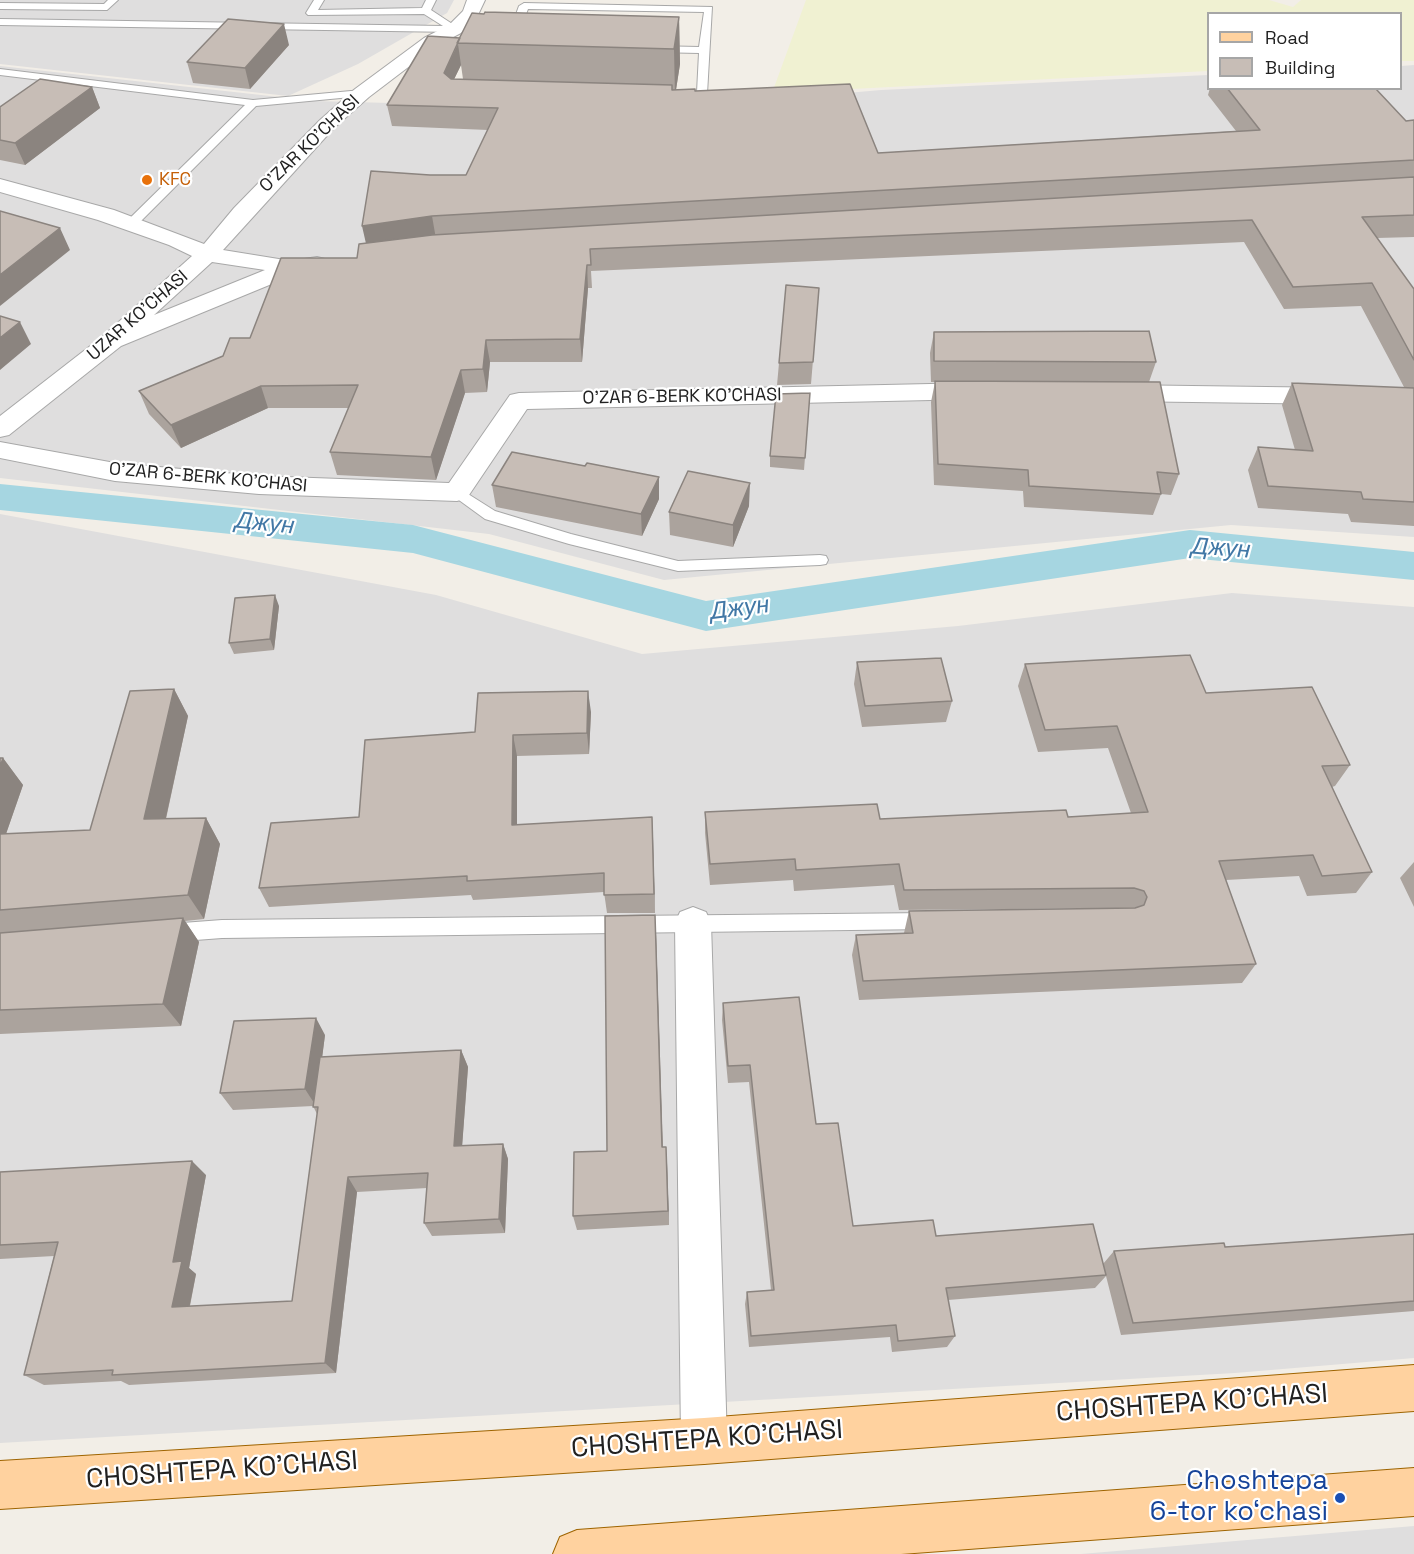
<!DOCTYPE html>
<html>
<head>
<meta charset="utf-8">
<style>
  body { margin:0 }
  #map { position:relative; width:1414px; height:1554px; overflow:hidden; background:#f2eee7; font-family:"Space Grotesk",sans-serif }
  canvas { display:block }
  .legend { position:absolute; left:1207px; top:12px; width:195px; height:78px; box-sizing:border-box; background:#fff; border:2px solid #a6a6a6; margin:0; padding:8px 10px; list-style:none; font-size:18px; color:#212121 }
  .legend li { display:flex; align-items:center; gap:12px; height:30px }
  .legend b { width:30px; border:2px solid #a6a6a6 }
</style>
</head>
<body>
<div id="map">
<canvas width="1414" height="1554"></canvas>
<ul class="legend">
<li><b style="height:8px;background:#ffd29f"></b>Road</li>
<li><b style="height:16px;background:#c7bdb6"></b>Building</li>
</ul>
</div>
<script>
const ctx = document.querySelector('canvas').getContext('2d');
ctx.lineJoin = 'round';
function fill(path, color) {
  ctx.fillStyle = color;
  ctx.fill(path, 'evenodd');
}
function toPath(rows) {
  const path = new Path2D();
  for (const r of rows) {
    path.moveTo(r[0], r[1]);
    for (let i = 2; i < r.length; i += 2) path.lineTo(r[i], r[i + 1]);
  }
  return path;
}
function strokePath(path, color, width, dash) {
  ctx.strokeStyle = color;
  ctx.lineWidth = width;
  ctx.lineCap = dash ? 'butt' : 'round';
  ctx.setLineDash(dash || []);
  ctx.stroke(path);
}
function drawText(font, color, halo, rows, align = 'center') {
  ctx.font = font + ' "Space Grotesk",sans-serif';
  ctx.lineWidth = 4.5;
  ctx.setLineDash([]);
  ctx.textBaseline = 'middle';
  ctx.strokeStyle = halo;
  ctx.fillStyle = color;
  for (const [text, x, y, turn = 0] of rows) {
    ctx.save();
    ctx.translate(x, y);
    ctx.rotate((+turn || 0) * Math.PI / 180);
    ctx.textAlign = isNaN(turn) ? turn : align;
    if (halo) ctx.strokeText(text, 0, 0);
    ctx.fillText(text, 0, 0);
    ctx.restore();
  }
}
fill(toPath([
  [0,0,454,0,447,13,358,64,288,96,0,64],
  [1414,65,1414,537,1231,525,664,580,489,534,0,478,0,66,315,101,654,110,881,90,1208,75,1208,88,1400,88,1401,66],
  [0,514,436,595,642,654,958,626,1232,593,1414,607,1414,1358,1235,1373,0,1443],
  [1414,1526,1414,1554,1081,1554]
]), '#dfdede');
fill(toPath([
  [806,0,1269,0,1293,7,1301,0,1414,0,1414,61,1401,61,1400,14,1208,14,1208,71,772,93]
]), '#f0f1d2');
fill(toPath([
  [0,484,413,525,706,601,1190,530,1414,552,1414,580,1190,558,706,631,413,553,0,510,0,484]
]), '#a6d6e1');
const service = toPath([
  [108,0,118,0,107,10,0,9,0,3,104,4,108,0],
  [314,0,324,0,318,10,422,8,426,0,436,0,431,10,460,29,455,32,0,25,0,19,443,26,424,14,308,15,306,13,314,0],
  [524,3,712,7,707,94,687,104,683,105,678,102,697,92,699,53,654,52,649,49,654,46,699,47,704,12,528,9,518,36,509,38,508,36,519,6,524,3],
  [0,69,253,100,362,90,367,93,362,96,256,106,135,227,131,228,127,227,127,221,245,105,0,75,0,69],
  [457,487,495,511,571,534,678,561,820,555,826,556,828,560,826,564,820,565,678,571,569,544,485,519,452,495,450,492,452,489,457,487],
  [930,913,937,915,940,921,937,927,930,929,222,938,169,942,162,939,159,933,162,927,169,924,222,920,930,913]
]);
const minor = toPath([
  [467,0,485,0,477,17,461,33,436,46,369,97,334,128,223,250,291,261,317,257,325,259,328,264,325,269,296,274,121,346,9,435,0,437,0,416,103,336,192,256,169,245,98,220,0,192,0,179,114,210,204,244,234,208,320,120,355,89,424,38,449,25,463,11,467,0],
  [212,262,265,270,154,315,212,262],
  [976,383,985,386,989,391,985,396,976,399,527,409,467,498,457,501,259,494,115,481,0,458,0,442,115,463,259,476,449,483,510,395,519,393,976,383],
  [1118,385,1414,389,1414,405,1118,401,1109,398,1105,393,1109,388,1118,385],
  [693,907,706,912,711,923,727,1441,720,1457,704,1464,688,1457,681,1441,675,923,680,912,693,907]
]);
const primary = toPath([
  [1414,1365,1414,1411,704,1464,0,1509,0,1461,704,1418,1414,1365],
  [1414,1468,1414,1516,901,1554,553,1554,560,1537,577,1530,1414,1468]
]);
strokePath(service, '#a8a8a8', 2);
strokePath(minor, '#a8a8a8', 2);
strokePath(primary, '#9e6400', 2);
fill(service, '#fff');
fill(minor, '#fff');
fill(primary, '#ffd29f');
fill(toPath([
  [484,14,679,17,680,64,676,90,695,91,878,153,1236,131,1208,95,1210,88,1375,88,1406,121,1414,120,1414,237,1377,238,1414,289,1414,526,1351,522,1348,514,1258,508,1248,470,1258,447,1295,450,1282,405,1292,383,1410,388,1404,387,1361,306,1284,309,1244,242,591,271,592,288,588,288,582,362,490,362,487,392,465,393,436,480,337,475,330,452,349,408,268,408,181,448,149,414,139,391,223,356,250,338,357,258,366,244,430,175,466,175,488,130,392,126,387,105,460,38],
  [461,65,463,79,454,79],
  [289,45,250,89,193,83,187,62],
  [92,87,100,108,25,165,0,160,0,107],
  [819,288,811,384,777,385,779,363],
  [934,332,1156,362,1149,382,1179,474,1171,495,1161,494,1153,515,1024,507,1023,491,934,485,931,402,935,382,931,382,930,353],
  [810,393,804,470,770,467,770,456],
  [585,466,659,477,659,499,642,536,496,507,492,485],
  [749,506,733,547,670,535,669,512],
  [279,606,274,650,234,654,229,643],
  [857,662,952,701,946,722,862,727,854,684],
  [1025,664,1206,693,1350,765,1335,786,1332,787,1372,872,1356,893,1307,896,1299,876,1226,880,1256,964,1242,983,859,1000,852,955,856,935,904,933,909,911,1126,909,1124,908,899,910,894,885,794,891,793,880,710,885,705,833,705,812,880,819,1068,817,1131,813,1108,748,1038,752,1018,686],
  [174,689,188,716,166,819,206,818,220,844,204,919,185,921,199,942,181,1026,0,1034,0,758,3,758,23,785,6,834,90,830],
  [591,712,589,754,517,756,517,825,652,817,655,913,607,913,604,892,473,900,471,895,269,907,259,888,359,817,475,732],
  [1414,862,1414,907,1400,878],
  [656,934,663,1147,667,1163,669,1225,577,1230,573,1216,607,1151],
  [723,1003,816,1124,853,1226,936,1236,1103,1264,1114,1251,1225,1247,1414,1234,1414,1311,1121,1335,1106,1276,1095,1288,948,1300,955,1336,947,1347,892,1352,890,1337,749,1347,745,1304,747,1292,771,1290,749,1082,728,1083,722,1020],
  [325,1035,322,1057,461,1050,468,1067,462,1146,503,1144,508,1159,505,1233,432,1236,424,1223,427,1188,357,1192,336,1373,129,1385,121,1381,44,1385,24,1375,54,1256,0,1259,0,1172,206,1175,189,1268,196,1274,190,1306,292,1301,317,1114,313,1106,233,1110,220,1093]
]), '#aba39d');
fill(toPath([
  [679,17,680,64,675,96,674,49],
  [284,24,289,45,250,89,245,68],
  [458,44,461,65,447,94,444,73],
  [92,87,100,108,25,165,15,143],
  [432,216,436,239,367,248,362,226],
  [60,228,70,250,0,306,0,275],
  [587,265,588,288,582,362,580,339],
  [20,322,31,344,0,370,0,338],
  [486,340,490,362,487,392,483,369],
  [461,370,465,393,436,480,431,457],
  [261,386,268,408,181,448,171,425],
  [659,477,659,499,642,536,641,514],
  [750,483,749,506,733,547,733,525],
  [275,595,279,606,274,650,270,639],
  [174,689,188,716,160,845,144,819],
  [588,691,591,712,589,754,587,733],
  [513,735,517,756,517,845,512,825],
  [3,758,23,785,0,851,0,767],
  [652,817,653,837,655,913,654,894],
  [206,818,220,844,204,919,188,895],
  [655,915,656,934,663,1163,662,1147],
  [183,918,199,942,181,1026,163,1004],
  [316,1018,325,1035,316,1106,305,1089],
  [461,1050,468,1067,461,1161,454,1146],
  [503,1144,508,1159,505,1233,499,1219],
  [666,1147,667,1163,669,1225,668,1211],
  [192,1161,206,1175,189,1268,196,1274,187,1319,172,1307,173,1262],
  [348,1177,357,1192,336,1373,325,1363]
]), '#8b847f');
const building = toPath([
  [485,12,679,17,674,49,457,43,472,13,484,14,485,12],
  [228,19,284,24,245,68,187,62,228,19],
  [428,36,460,38,444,73,451,79,672,85,672,90,695,89,695,91,850,84,878,153,1260,130,1227,88,1375,88,1406,121,1414,120,1414,160,432,216,362,226,371,171,430,175,466,175,498,108,387,105,428,36],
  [40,79,92,87,15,143,0,140,0,107,40,79],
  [1414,177,1414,215,1362,217,1414,289,1414,360,1372,283,1293,287,1252,220,590,249,591,265,587,265,580,339,486,340,483,369,461,370,431,457,330,452,358,385,261,386,171,425,139,391,223,356,230,338,250,338,281,258,357,258,359,244,432,235,1414,177],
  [0,211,60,228,0,275,0,211],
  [786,285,819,288,813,362,779,363,786,285],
  [0,316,20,322,0,338,0,316],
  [1149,331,1156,362,934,361,934,332,1149,331],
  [935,381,1160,382,1179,474,1157,472,1161,494,1029,486,1028,470,938,464,935,381],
  [1292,383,1414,388,1414,502,1363,499,1361,492,1268,486,1258,447,1313,451,1292,383],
  [810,393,805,458,770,456,776,394,810,393],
  [512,452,585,466,587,463,659,477,641,514,492,485,512,452],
  [688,471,750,483,733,525,669,512,688,471],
  [275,595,270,639,229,643,235,598,275,595],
  [1190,655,1206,693,1312,687,1350,765,1322,766,1372,872,1322,876,1313,855,1219,861,1256,964,863,981,856,935,913,933,909,911,1135,908,1144,905,1147,897,1144,891,1134,888,904,890,899,864,796,870,795,859,710,864,705,812,877,804,880,819,1066,810,1068,817,1148,812,1117,726,1045,730,1025,664,1190,655],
  [941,658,952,701,865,706,857,662,941,658],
  [174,689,144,819,206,818,188,895,0,910,0,834,90,830,130,691,174,689],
  [588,691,587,733,513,735,512,825,652,817,654,894,604,895,604,873,467,881,467,876,259,888,271,823,359,817,365,740,475,732,478,693,588,691],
  [0,758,3,758,0,767,0,758],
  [655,915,662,1147,666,1147,668,1211,573,1216,574,1152,607,1151,605,916,655,915],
  [183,918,163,1004,0,1010,0,933,183,918],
  [799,997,816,1124,838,1123,853,1226,933,1220,936,1236,1093,1224,1106,1275,946,1288,955,1336,898,1341,896,1325,751,1336,747,1292,774,1290,750,1065,728,1066,723,1003,799,997],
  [316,1018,305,1089,220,1093,234,1021,316,1018],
  [461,1050,454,1146,503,1144,499,1219,424,1223,428,1173,348,1177,325,1363,112,1375,113,1370,24,1375,58,1242,0,1245,0,1172,192,1161,173,1262,182,1261,172,1307,292,1301,318,1107,313,1107,320,1057,461,1050],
  [1414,1234,1414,1301,1133,1323,1114,1251,1224,1243,1225,1247,1414,1234]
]);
fill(building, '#c7bdb6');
strokePath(building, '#8b847f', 1.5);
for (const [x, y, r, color] of [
  [147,180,6,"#e8710a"],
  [1340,1498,6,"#1a4fb4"]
]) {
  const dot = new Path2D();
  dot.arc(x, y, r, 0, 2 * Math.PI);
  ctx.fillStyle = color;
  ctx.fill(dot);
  strokePath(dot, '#fff', 2);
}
drawText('18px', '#212121', '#fff', [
  ["O'ZAR KO'CHASI",310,144,-44],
  ["UZAR KO'CHASI",138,316,-41],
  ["O'ZAR 6-BERK KO'CHASI",682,397,-1],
  ["O'ZAR 6-BERK KO'CHASI",208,478,5]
]);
drawText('18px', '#c56008', '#fff', [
  ["KFC",159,180]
], 'left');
drawText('italic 24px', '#4278a6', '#fff', [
  ["Джун",265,524,6],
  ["Джун",1221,549,4],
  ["Джун",740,609,-7]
]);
drawText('27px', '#212121', '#fff', [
  ["CHOSHTEPA KO'CHASI",1192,1404,-4],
  ["CHOSHTEPA KO'CHASI",707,1440,-4],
  ["CHOSHTEPA KO'CHASI",222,1471,-4]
]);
drawText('27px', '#164399', '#fff', [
  ["Choshtepa",1328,1482],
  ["6-tor koʻchasi",1328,1513]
], 'right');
</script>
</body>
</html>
